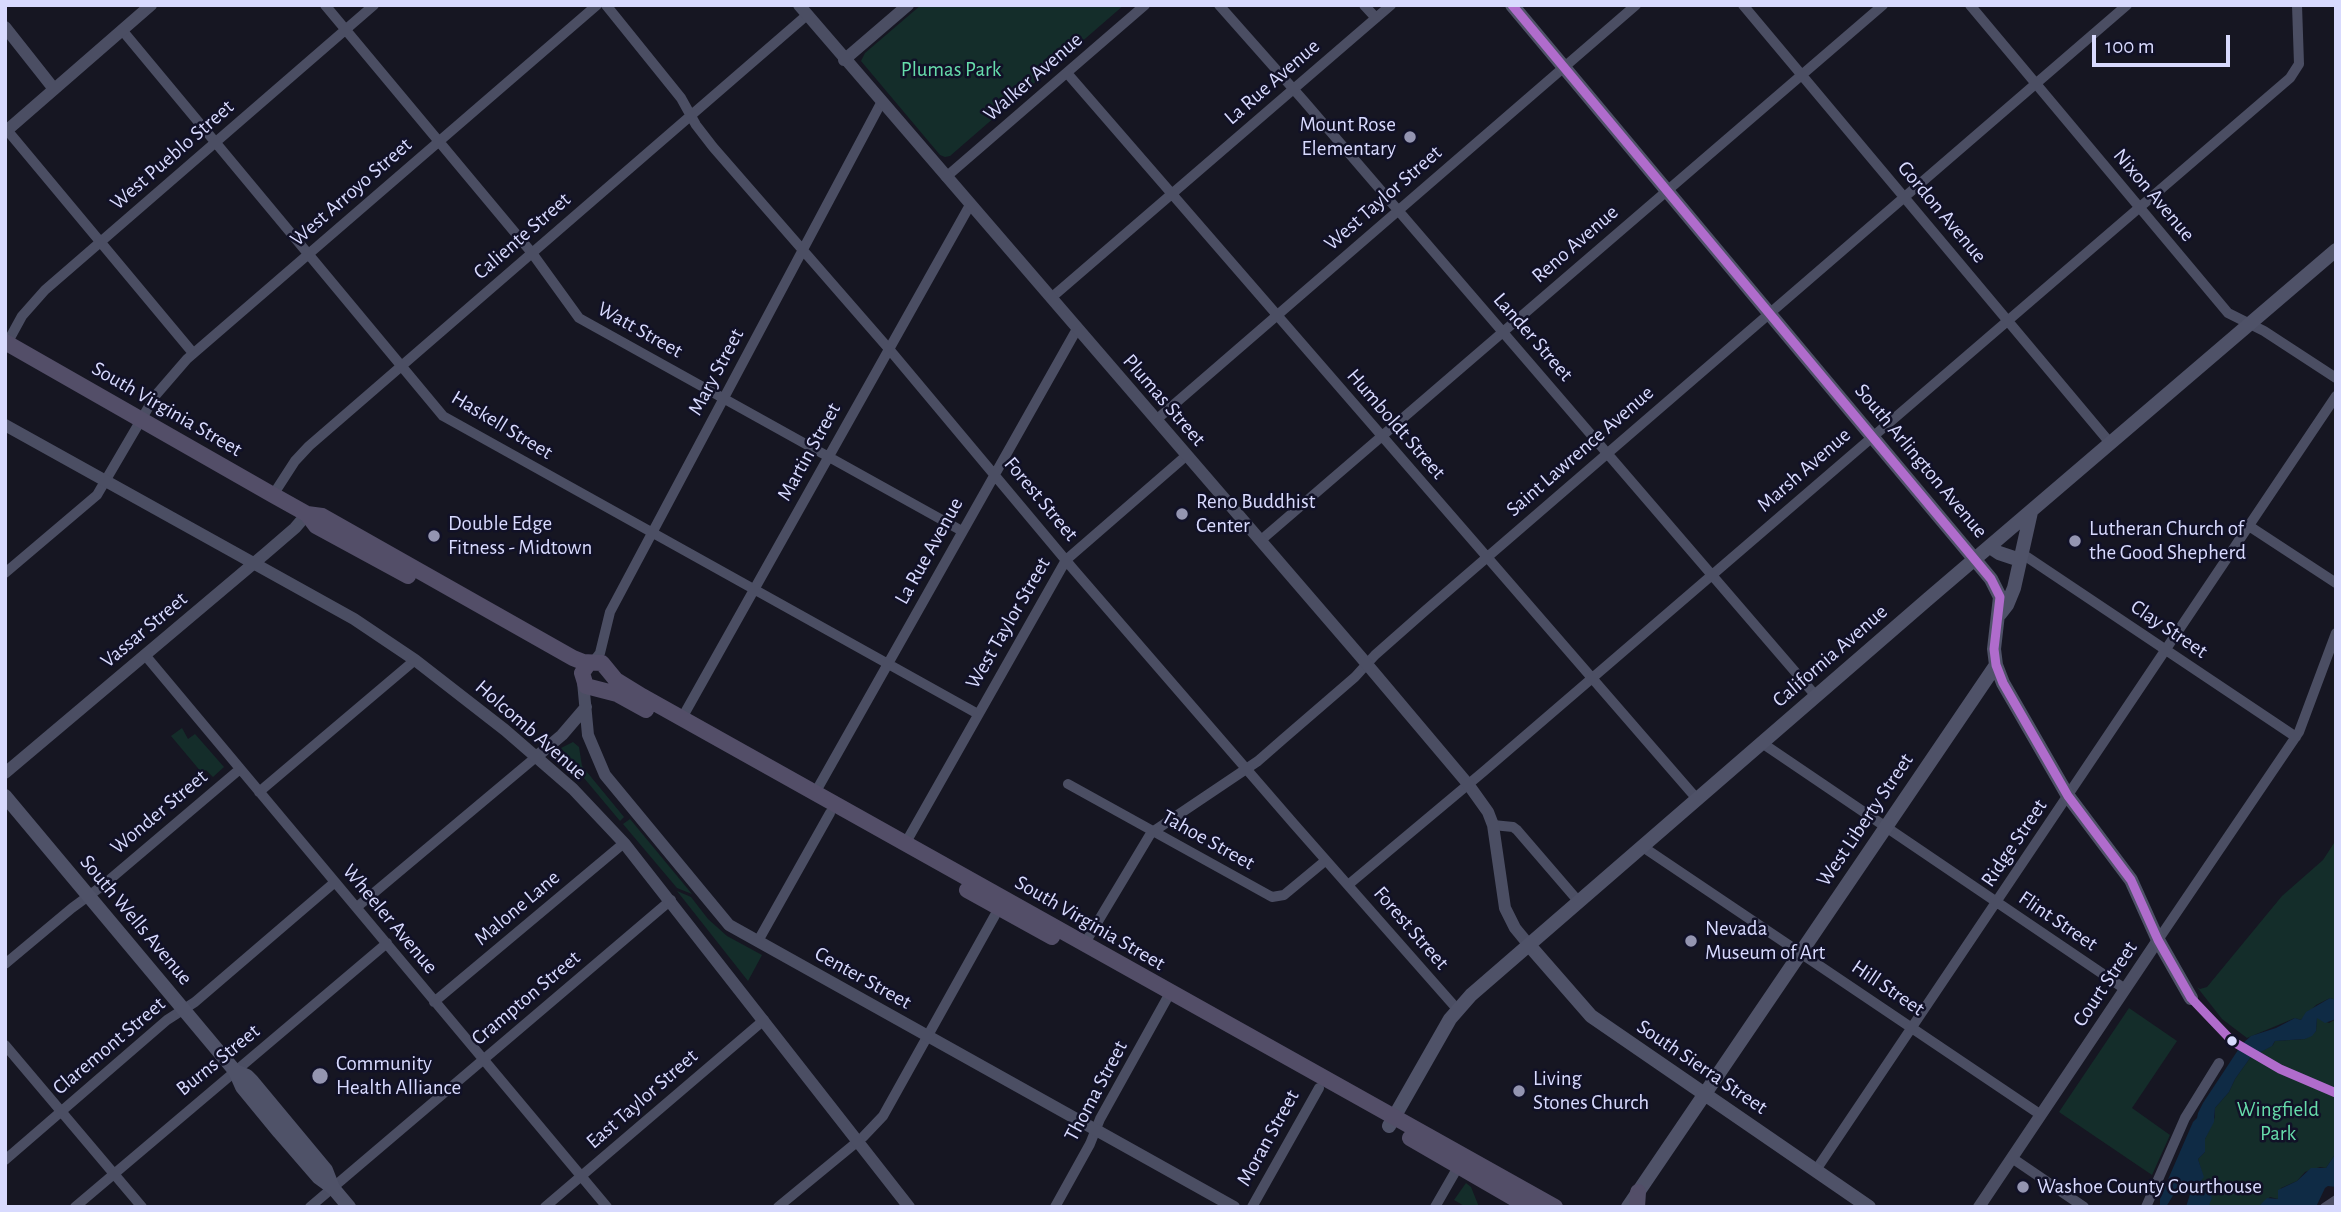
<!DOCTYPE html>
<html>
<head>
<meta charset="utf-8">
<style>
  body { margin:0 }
  #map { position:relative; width:2341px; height:1212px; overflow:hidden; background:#161622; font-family:"Alegreya Sans",sans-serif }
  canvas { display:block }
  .frame { position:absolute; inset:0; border:7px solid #d8dafe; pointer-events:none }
  .scale { position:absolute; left:2092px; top:35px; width:138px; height:32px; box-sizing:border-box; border:4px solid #d8dafe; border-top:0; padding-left:9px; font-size:21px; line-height:24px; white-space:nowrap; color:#d8dafe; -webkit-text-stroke:5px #111127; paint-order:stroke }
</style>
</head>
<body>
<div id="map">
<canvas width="2341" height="1212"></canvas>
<div class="frame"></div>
<div class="scale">100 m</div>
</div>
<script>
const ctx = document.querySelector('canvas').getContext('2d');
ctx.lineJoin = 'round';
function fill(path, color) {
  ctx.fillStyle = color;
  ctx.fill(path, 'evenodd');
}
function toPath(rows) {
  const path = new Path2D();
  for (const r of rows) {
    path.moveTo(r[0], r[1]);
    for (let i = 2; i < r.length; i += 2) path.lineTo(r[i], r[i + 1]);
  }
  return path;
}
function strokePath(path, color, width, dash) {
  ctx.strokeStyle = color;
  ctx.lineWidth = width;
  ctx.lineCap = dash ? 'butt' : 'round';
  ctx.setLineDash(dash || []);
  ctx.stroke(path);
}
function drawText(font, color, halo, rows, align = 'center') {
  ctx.font = font + ' "Alegreya Sans",sans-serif';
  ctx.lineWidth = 5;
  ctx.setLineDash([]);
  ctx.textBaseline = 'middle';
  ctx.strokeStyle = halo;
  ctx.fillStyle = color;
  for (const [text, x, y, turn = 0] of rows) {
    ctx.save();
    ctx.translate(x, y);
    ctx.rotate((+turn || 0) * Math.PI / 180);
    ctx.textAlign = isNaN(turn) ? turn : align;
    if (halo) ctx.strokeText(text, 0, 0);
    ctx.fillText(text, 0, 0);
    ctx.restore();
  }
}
fill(toPath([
  [921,5,1124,5,950,156,945,157,940,155,861,61,865,53],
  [182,728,188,739,195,734,224,767,213,777,206,770,202,773,171,736],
  [573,742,579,747,582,766,624,817,620,821,584,778,575,774,559,758,565,753,561,748],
  [630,819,692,894,677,888,623,824],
  [2336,840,2336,1000,2330,998,2316,1005,2301,1020,2295,1018,2247,1038,2222,1019,2197,987,2200,989,2207,987,2282,896,2323,860],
  [677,891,691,897,708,919,727,936,762,955,748,981],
  [2129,1008,2177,1041,2132,1108,2170,1135,2152,1175,2059,1112],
  [2317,1017,2329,1023,2336,1019,2336,1153,2326,1168,2320,1167,2305,1172,2297,1181,2281,1188,2278,1199,2270,1197,2258,1207,2207,1207,2209,1205,2198,1185,2203,1177,2198,1159,2205,1152,2205,1139,2215,1117,2215,1108,2229,1092,2235,1079,2250,1058,2273,1045,2275,1041,2305,1039,2316,1031],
  [1466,1183,1471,1187,1479,1207,1466,1207,1454,1200]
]), '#142d2a');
fill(toPath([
  [2330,998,2336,1000,2336,1019,2325,1023,2317,1018,2316,1031,2312,1036,2305,1039,2275,1041,2272,1046,2250,1058,2235,1079,2229,1092,2215,1108,2214,1122,2205,1139,2205,1152,2198,1159,2204,1177,2198,1185,2204,1187,2210,1193,2212,1198,2209,1205,2186,1207,2191,1191,2187,1188,2184,1191,2177,1189,2166,1207,2160,1207,2160,1199,2166,1184,2193,1122,2197,1118,2198,1113,2203,1103,2242,1044,2251,1036,2276,1028,2295,1018,2301,1020,2306,1012],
  [2336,1153,2336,1187,2328,1186,2325,1188,2316,1207,2258,1207,2267,1198,2278,1199,2278,1190,2297,1181,2311,1168,2326,1168]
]), '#0f2b45');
strokePath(toPath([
  [2324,1207,2336,1199]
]), '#4b4e63', 8);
strokePath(toPath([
  [325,5,532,253,579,318,962,531],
  [606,5,681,98,696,125,713,147,889,349,1074,570,1294,824,1457,1009],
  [1219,5,1304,101,1816,696],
  [1364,5,1376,18],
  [1743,5,2111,444],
  [1970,5,2228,313,2264,331,2336,378],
  [122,30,443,416,978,714],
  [1067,73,1697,799],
  [7,130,193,353],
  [946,177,1145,5],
  [1051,298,1391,5],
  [5,347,22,316,45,290,374,5],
  [1156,420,1636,5],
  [273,495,295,461,309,446,807,15],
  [2249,526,2336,583],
  [1260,541,1883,5],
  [2020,560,2027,557,2296,737],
  [5,573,97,495,155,396,187,359,597,5],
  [145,655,607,1207],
  [593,662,600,653,610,612,881,103],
  [682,718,970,205],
  [1762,743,2125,989],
  [1068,784,1272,897,1284,895,1325,861],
  [259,792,415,660],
  [815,793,1077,329],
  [1493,825,1513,827,1517,830,1579,902],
  [905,844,1066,560,1187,455],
  [1643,847,2041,1115],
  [1348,885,1483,772,2290,78,2299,64,2297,5],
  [357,907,536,757],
  [2158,940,2299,732,2336,633],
  [758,941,830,813],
  [1085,943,1151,833,1258,761,1282,740,1355,677,1375,655,1426,610,2127,5],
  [5,964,72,908,102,886,240,769],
  [434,1002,624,843],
  [5,1045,142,1207],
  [2012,1158,2084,1207],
  [5,1160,167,1020,195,1002,335,882],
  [1816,1170,2336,396],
  [75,1207,387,943],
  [310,1207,671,900],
  [545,1207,764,1020],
  [778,1207,863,1137,883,1116,999,908],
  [1055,1207,1090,1144,1100,1119,1170,993],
  [1252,1207,1319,1088],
  [1435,1207,1458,1167],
  [2146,1207,2185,1118,2219,1063]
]), '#4b4e63', 10);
strokePath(toPath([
  [799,5,1360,656,1468,784,1488,812,1493,825,1505,908,1515,928,1529,945],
  [5,27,54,89],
  [844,60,908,5],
  [5,132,151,5],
  [5,425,354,619,415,660,505,730,573,789,624,843,909,1207],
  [583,682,588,735,605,775,729,925,1234,1207],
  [536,757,562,735,586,707],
  [5,773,266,553,295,528,307,514],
  [1979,1207,2158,940]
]), '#4b4e63', 12);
strokePath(toPath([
  [1512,5,1991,579,2000,597,1994,649,1996,665,2003,683,2068,796,2131,880,2158,940,2191,998],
  [1990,547,1999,553,2020,560],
  [2000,614,2007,605,2014,588,2031,512],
  [5,796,235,1071,242,1087,279,1132,318,1177,333,1188,349,1207],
  [1529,945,1591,1016,1869,1207],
  [235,1071,247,1076,252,1081,326,1170,333,1188],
  [1389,1126,1450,1019,1471,995,1928,599,2336,250],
  [1628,1207,1996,665]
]), '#4f5268', 14);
strokePath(toPath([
  [5,342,273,495,307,514,316,526,408,576],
  [307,514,322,516,573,658,583,662,602,663,616,680,642,696,1555,1207],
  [589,663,582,673,586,686,617,694,646,710],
  [967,890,1052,937],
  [1410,1138,1529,1207],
  [1637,1207,1638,1192]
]), '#534e68', 16);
strokePath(toPath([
  [1512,5,1991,579,2000,597,1994,649,1996,665,2003,683,2068,796,2131,880,2158,940,2191,998,2232,1041,2280,1069,2336,1093]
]), '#b06ccc', 9);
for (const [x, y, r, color] of [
  [1410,137,7,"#9495b1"],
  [1182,514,7,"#9495b1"],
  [434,536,7,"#9495b1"],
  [2075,541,7,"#9495b1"],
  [1691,941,7,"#9495b1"],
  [2232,1041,6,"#d8dafe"],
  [320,1076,9,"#9495b1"],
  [1519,1091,7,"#9495b1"],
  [2023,1187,7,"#9495b1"]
]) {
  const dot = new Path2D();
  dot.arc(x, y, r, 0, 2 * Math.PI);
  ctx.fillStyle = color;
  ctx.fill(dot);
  strokePath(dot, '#111127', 2.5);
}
drawText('21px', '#66dcab', '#111127', [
  ["Plumas Park",951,70],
  ["Wingfield",2278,1110],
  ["Park",2278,1134]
]);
drawText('21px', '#d8dafe', '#111127', [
  ["Walker Avenue",1033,77,-41],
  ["La Rue Avenue",1272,82,-41],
  ["West Pueblo Street",172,155,-41],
  ["West Arroyo Street",351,192,-41],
  ["Nixon Avenue",2154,195,50],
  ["West Taylor Street",1383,198,-41],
  ["Gordon Avenue",1942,212,50],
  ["Caliente Street",522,236,-41],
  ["Reno Avenue",1575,244,-41],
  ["Watt Street",640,330,29],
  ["Lander Street",1533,337,49],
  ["Mary Street",716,372,-62],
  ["Plumas Street",1164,400,49],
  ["South Virginia Street",167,409,30],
  ["Humboldt Street",1396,424,49],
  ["Haskell Street",502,425,31],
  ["Saint Lawrence Avenue",1580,451,-41],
  ["Martin Street",809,452,-61],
  ["South Arlington Avenue",1921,461,50],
  ["Marsh Avenue",1804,470,-41],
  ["Forest Street",1041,499,50],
  ["La Rue Avenue",929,551,-61],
  ["West Taylor Street",1008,623,-60],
  ["Clay Street",2169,629,34],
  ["Vassar Street",144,630,-40],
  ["California Avenue",1830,656,-41],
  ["Holcomb Avenue",531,730,41],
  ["Wonder Street",159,812,-40],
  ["West Liberty Street",1865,820,-56],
  ["Tahoe Street",1208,840,29],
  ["Ridge Street",2014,843,-56],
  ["Malone Lane",517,908,-40],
  ["Wheeler Avenue",390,919,50],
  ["South Wells Avenue",136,920,50],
  ["Flint Street",2058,921,34],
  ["South Virginia Street",1090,923,30],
  ["Forest Street",1411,928,49],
  ["Center Street",863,978,29],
  ["Court Street",2105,984,-56],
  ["Hill Street",1888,988,34],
  ["Crampton Street",526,998,-40],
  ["Claremont Street",109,1046,-40],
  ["Burns Street",218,1060,-39],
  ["South Sierra Street",1702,1067,34],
  ["Thoma Street",1096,1091,-62],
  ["East Taylor Street",642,1099,-41],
  ["Moran Street",1268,1138,-61]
]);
drawText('21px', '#d8dafe', '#111127', [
  ["Mount Rose",1396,125,"right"],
  ["Elementary",1396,149,"right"],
  ["Reno Buddhist",1196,502],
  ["Center",1196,526],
  ["Double Edge",448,524],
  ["Fitness - Midtown",448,548],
  ["Lutheran Church of",2089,529],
  ["the Good Shepherd",2089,553],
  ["Nevada",1705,929],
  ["Museum of Art",1705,953],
  ["Community",336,1064],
  ["Health Alliance",336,1088],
  ["Living",1533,1079],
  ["Stones Church",1533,1103],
  ["Washoe County Courthouse",2037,1187]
], 'left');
</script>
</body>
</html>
